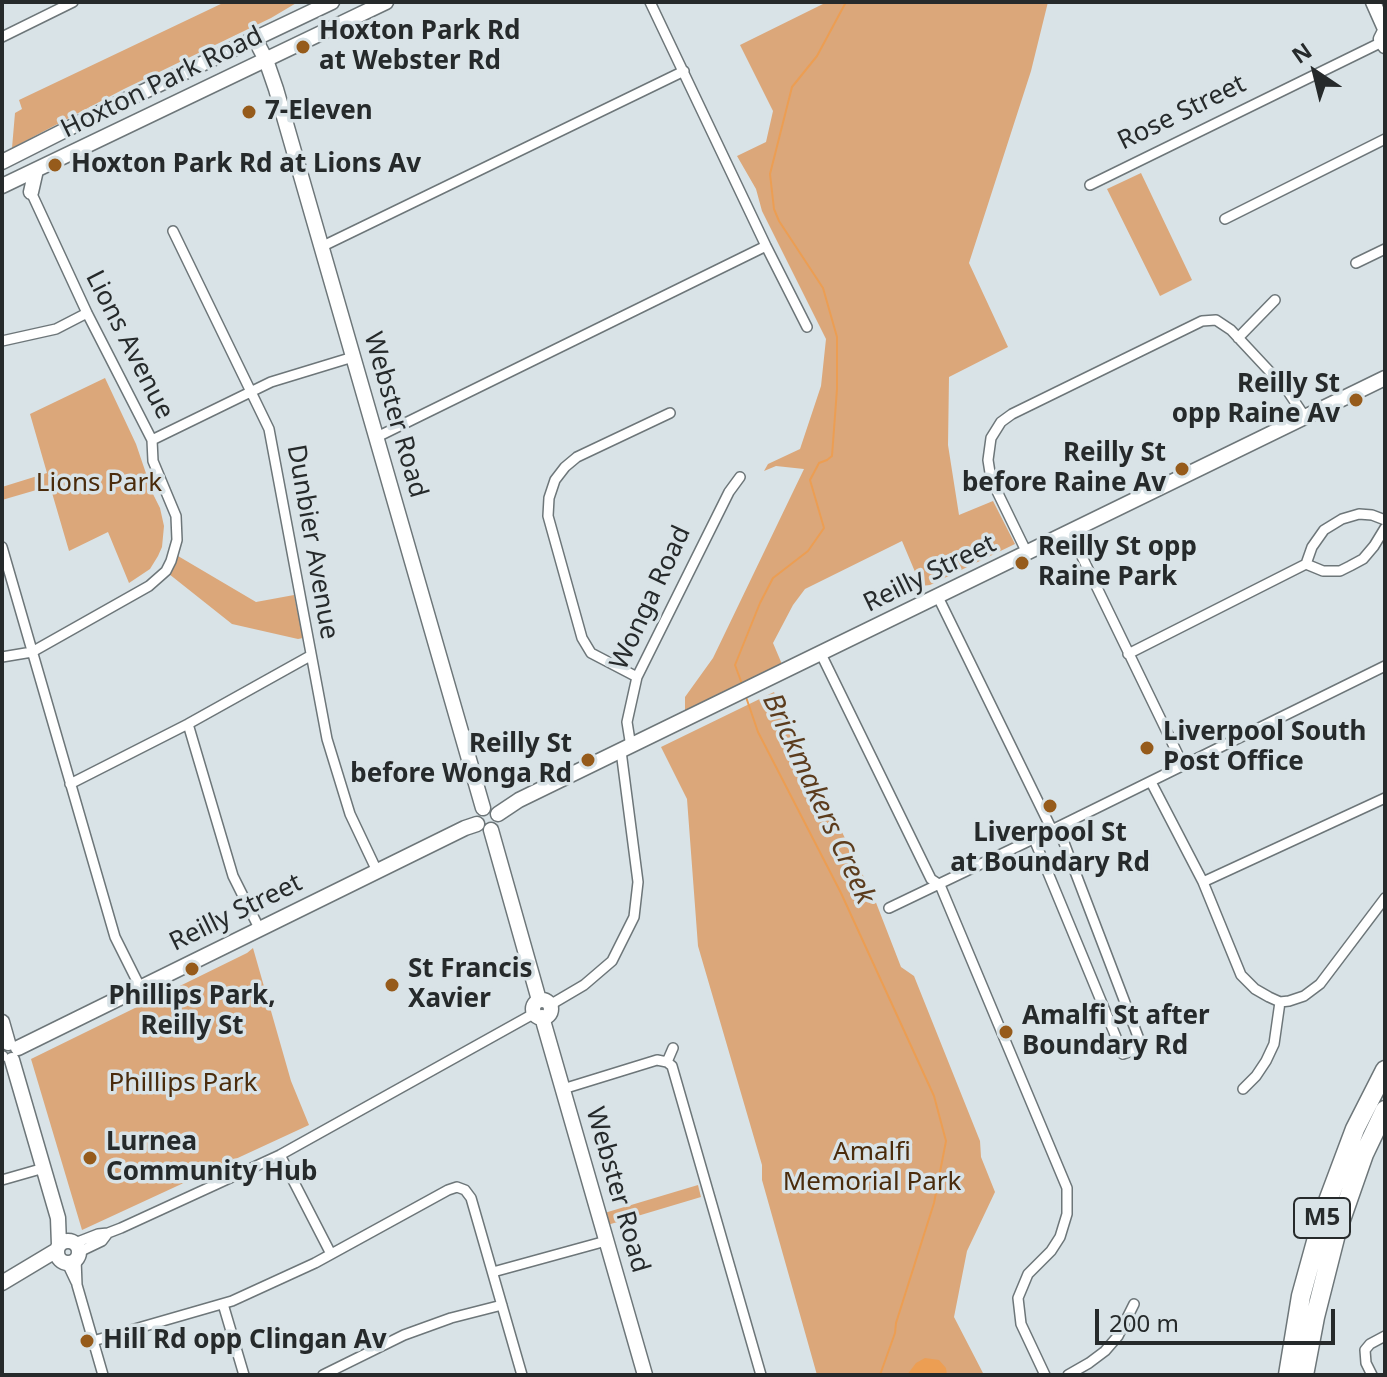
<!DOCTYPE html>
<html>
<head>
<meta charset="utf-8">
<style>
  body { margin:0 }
  #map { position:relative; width:1387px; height:1377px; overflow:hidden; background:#d9e3e7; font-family:"Noto Sans",sans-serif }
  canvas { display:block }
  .frame { position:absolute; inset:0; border:4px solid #262a2b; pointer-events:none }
  .north { position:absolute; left:1275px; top:32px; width:80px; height:80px; -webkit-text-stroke:6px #d9e3e7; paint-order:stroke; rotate:325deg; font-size:22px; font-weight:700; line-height:32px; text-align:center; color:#262a2b }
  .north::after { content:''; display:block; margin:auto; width:28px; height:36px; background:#262a2b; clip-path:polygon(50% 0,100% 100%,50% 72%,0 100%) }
  .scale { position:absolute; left:1095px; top:1309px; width:240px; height:36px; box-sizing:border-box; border:4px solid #262a2b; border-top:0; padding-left:10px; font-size:24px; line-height:28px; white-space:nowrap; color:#262a2b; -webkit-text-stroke:6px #d9e3e7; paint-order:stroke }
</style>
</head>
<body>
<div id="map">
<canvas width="1387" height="1377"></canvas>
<div class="frame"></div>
<div class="north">N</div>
<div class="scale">200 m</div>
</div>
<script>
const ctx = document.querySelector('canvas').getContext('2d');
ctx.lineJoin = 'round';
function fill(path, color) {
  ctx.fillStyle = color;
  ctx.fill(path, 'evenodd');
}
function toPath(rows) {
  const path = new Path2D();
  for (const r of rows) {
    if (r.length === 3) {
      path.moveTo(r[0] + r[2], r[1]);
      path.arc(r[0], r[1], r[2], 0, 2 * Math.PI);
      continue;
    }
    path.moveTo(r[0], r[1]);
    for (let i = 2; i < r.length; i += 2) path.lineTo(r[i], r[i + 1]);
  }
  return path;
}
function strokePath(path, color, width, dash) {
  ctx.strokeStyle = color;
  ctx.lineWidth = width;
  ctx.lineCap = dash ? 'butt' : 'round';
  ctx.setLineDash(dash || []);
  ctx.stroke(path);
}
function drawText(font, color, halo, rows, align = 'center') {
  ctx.font = font + ' "Noto Sans",sans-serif';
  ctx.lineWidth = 7;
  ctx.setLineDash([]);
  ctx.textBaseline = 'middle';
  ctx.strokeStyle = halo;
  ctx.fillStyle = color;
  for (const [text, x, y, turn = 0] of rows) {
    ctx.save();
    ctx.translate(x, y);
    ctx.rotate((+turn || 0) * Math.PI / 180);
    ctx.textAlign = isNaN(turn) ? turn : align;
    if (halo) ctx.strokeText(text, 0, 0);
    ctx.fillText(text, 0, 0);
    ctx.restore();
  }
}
fill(toPath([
  [225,2,298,2,271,18,124,89,12,148,15,113,22,109,19,100],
  [827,2,1048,2,1031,71,969,263,1008,347,949,377,948,445,959,515,993,501,1015,544,930,585,921,586,902,541,805,589,793,605,773,643,784,669,685,716,685,697,713,658,804,469,776,466,764,471,768,464,800,449,821,386,826,339,762,211,756,189,737,156,766,142,773,111,740,45],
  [1141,173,1192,280,1160,296,1107,189],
  [105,378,136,444,153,494,160,508,164,526,162,547,158,556,150,569,129,583,108,532,69,551,50,486,2,500,2,487,47,473,30,414],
  [178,556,256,602,294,595,303,638,298,639,232,624,169,574],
  [774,692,875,900,901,967,914,976,980,1141,981,1157,995,1192,967,1251,954,1317,984,1375,817,1375,762,1180,762,1165,698,946,687,799,661,747],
  [253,948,291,1081,309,1125,82,1230,31,1059,247,953],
  [698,1185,701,1197,604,1226,601,1214]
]), '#dba77a');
fill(toPath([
  [925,1358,939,1360,946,1368,947,1375,907,1375,916,1363]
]), '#ec9e53');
strokePath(toPath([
  [742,684,735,665,760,603,773,578,808,551,824,528,810,480,819,463,827,460,832,456,837,389,837,337,823,288,779,221,774,209,770,174,792,87,817,56,846,2],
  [746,697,758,732,841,893,934,1096,946,1141,934,1203,896,1323,895,1333,880,1375]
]), '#ec9e53', 2);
const street = toPath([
  [650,2,766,246,807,327],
  [2,37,73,2],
  [1090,185,1382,42],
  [1225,219,1385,139],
  [173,231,269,429,327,739,350,814,377,871],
  [321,247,684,71],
  [1356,263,1385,249],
  [1238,338,1275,300],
  [2,341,56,329,87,313],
  [377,437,766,246],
  [152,440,271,382,353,357],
  [1070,532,1183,765],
  [2,547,115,937,140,987],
  [1027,553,991,479,988,460,991,438,1001,422,1012,414,1202,321,1216,320,1231,330,1287,390,1305,417],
  [1306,564,1323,571,1340,571,1350,566,1363,559,1374,546,1385,528],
  [938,597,1052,830],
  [821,654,931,879,940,885],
  [1128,654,1306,564,1312,547,1324,530,1342,519,1359,514,1372,515,1385,520],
  [2,657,32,652,149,586,166,571,171,561,177,540,176,516,153,461,152,440,87,313,31,192],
  [637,677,591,653,582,638,548,516,549,498,555,480,565,467,577,457,670,413],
  [188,724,233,876,259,928],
  [631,747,627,722,637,677,729,492,740,477],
  [1151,782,1203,882,1241,975,1255,989,1269,997,1280,1002,1289,1001,1304,996,1320,984,1385,898],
  [70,784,188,724,310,656],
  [1034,839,1123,1054,1142,1047,1058,827],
  [1203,882,1385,798],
  [940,885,1067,1188,1067,1214,1060,1237,1051,1251,1028,1274,1018,1298,1021,1324,1045,1375],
  [889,908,1058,827,1385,666],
  [550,1005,584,985,612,961,634,917,638,882,621,751],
  [2,1057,3,1056],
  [667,1062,673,1048],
  [563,1089,657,1060,667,1062,672,1066,761,1375],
  [1243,1089,1256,1076,1266,1061,1274,1044,1280,1002],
  [280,1155,331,1254],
  [2,1180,44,1168],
  [75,1243,98,1234,108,1233,121,1228,280,1155,535,1013],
  [79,1252,102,1241,108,1233],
  [76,1259,77,1285,103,1375],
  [67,1263,76,1282],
  [493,1272,606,1241],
  [223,1304,244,1375],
  [93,1341,232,1301,315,1263,448,1190,457,1187,465,1190,471,1198,522,1375],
  [323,1375,404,1335,451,1318,502,1305],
  [1068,1375,1089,1363,1105,1351,1118,1336,1134,1304],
  [1372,1375,1366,1363,1365,1350,1370,1344,1385,1336]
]);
const secondary = toPath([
  [1373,2,1385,29],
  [1385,31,1381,39,1385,46],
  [255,39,266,60,276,89,483,808],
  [498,814,519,800,1385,378],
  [491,830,539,1000],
  [542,1009,9],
  [542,1017,645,1375],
  [2,1022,8,1043],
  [18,1048,465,828,477,824],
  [12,1060,58,1218,59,1245],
  [68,1252,11],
  [2,1283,57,1250]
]);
const primary = toPath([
  [2,162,107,109,332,2],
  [2,186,386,2],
  [31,192,36,170]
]);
const highway = toPath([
  [1288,1375,1301,1296,1325,1209,1355,1129,1385,1070],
  [1304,1375,1315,1317,1336,1234,1364,1154,1385,1110]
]);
strokePath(street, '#6d7679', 12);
strokePath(secondary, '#6d7679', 17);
strokePath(primary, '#6d7679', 17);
strokePath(highway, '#6d7679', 21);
strokePath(street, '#fff', 9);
strokePath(secondary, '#fff', 14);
strokePath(primary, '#fff', 14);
strokePath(highway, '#fff', 18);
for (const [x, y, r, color] of [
  [303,47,8,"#965b1b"],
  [249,112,8,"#965b1b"],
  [55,165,8,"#965b1b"],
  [1356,400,8,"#965b1b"],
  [1182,469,8,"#965b1b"],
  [1022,563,8,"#965b1b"],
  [1147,748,8,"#965b1b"],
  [588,760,8,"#965b1b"],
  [1050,806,8,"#965b1b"],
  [192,969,8,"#965b1b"],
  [392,985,8,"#965b1b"],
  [1006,1032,8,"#965b1b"],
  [90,1158,8,"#965b1b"],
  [87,1341,8,"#965b1b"]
]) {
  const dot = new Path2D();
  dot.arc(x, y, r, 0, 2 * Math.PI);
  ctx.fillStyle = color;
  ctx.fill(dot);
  strokePath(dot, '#d9e3e7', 3);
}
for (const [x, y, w] of [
  [1322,1218,56]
]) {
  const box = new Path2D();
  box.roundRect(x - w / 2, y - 20, w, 40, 6);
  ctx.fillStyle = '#d9e3e7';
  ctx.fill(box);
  strokePath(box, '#262a2b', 2);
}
drawText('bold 24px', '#262a2b', null, [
  ["M5",1322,1218]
]);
drawText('bold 26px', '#262a2b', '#d9e3e7', [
  ["Hoxton Park Rd",319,32],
  ["at Webster Rd",319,62],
  ["7-Eleven",265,112],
  ["Hoxton Park Rd at Lions Av",71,165],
  ["Reilly St",1340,385,"right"],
  ["opp Raine Av",1340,415,"right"],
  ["Reilly St",1166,454,"right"],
  ["before Raine Av",1166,484,"right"],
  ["Reilly St opp",1038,548],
  ["Raine Park",1038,578],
  ["Liverpool South",1163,733],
  ["Post Office",1163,763],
  ["Reilly St",572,745,"right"],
  ["before Wonga Rd",572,775,"right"],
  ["Liverpool St",1050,834,"center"],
  ["at Boundary Rd",1050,864,"center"],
  ["St Francis",408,970],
  ["Xavier",408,1000],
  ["Phillips Park,",192,997,"center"],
  ["Reilly St",192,1027,"center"],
  ["Amalfi St after",1022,1017],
  ["Boundary Rd",1022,1047],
  ["Lurnea",106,1143],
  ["Community Hub",106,1173],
  ["Hill Rd opp Clingan Av",103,1341]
], 'left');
drawText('26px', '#262a2b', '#d9e3e7', [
  ["Hoxton Park Road",162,83,-26],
  ["Rose Street",1182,113,-26],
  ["Lions Avenue",129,345,63],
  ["Webster Road",395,415,74],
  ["Dunbier Avenue",312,542,80],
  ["Reilly Street",930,574,-26],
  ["Wonga Road",651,598,-65],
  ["Reilly Street",236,913,-26],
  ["Webster Road",617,1190,74]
]);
drawText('26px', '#4a2b0b', '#d9e3e7', [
  ["Lions Park",99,484],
  ["Phillips Park",183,1084],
  ["Amalfi",872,1153],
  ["Memorial Park",872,1183]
]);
drawText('italic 28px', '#5c3c1d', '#d9e3e7', [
  ["Brickmakers Creek",818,799,65]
]);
</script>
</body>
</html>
